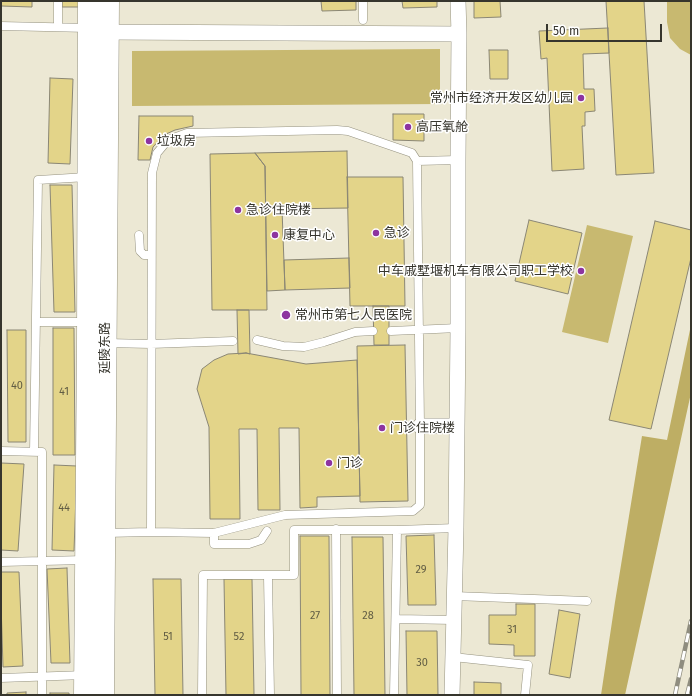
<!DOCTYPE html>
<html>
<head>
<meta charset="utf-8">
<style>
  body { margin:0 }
  #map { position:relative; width:692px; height:696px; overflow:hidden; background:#ece8d4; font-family:"Fira Sans",sans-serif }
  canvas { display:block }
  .frame { position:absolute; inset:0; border:2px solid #36352d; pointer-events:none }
  .scale { position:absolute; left:546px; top:24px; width:116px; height:18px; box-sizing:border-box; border:2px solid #36352d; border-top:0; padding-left:5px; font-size:12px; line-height:14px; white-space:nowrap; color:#36352d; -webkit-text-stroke:3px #fff; paint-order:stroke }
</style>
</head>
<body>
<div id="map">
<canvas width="692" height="696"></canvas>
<div class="frame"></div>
<div class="scale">50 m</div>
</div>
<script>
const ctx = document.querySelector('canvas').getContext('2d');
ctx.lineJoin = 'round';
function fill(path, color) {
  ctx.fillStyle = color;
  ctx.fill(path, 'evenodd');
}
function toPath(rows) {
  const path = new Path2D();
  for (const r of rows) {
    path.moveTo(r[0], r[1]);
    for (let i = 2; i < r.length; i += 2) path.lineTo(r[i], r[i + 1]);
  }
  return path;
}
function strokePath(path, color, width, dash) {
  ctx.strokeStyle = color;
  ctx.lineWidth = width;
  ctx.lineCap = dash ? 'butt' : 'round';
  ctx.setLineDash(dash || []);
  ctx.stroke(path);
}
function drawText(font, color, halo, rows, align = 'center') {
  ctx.font = font + ' "Fira Sans","Noto Sans SC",sans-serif';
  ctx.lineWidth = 3;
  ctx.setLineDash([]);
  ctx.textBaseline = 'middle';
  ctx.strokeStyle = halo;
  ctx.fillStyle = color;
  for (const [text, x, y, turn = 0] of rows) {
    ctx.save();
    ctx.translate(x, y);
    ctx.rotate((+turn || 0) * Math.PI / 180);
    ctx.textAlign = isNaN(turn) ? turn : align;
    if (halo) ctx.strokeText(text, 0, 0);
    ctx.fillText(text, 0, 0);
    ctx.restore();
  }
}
fill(toPath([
  [667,1,691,1,691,55,680,49,670,38,667,22],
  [440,49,440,104,132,106,132,51],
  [587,225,633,236,608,343,562,332]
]), '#c8b970');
fill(toPath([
  [691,325,691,393,625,695,601,695,615,602,642,436,667,440]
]), '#beae64');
const building = toPath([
  [1,1,32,1,32,7,1,6,1,1],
  [62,1,80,1,80,7,62,7,62,1],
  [321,1,356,1,356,10,322,11,321,1],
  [402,1,437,1,437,7,403,8,402,1],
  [474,1,500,1,501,17,474,18,474,1],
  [606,1,644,1,654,173,616,175,606,1],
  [608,28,609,53,583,54,584,89,594,89,595,111,585,112,585,126,582,126,584,169,552,171,547,58,541,59,539,31,608,28],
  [489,50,508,50,508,79,490,79,489,50],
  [50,78,73,79,70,164,48,163,50,78],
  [393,114,424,114,424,141,393,140,393,114],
  [139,116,193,116,193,126,175,130,164,135,153,147,150,160,138,160,139,116],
  [347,151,348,208,282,209,285,290,267,291,265,166,255,153,347,151],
  [255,153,265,166,267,310,212,310,210,154,255,153],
  [347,177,403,177,405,306,350,306,347,177],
  [50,185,72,185,75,312,54,312,50,185],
  [529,220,582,233,568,294,515,281,529,220],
  [655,221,691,230,691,258,651,429,609,420,655,221],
  [349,258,350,288,285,290,284,260,349,258],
  [373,306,389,306,389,345,374,345,373,306],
  [237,310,249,310,250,354,246,353,238,354,237,310],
  [53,328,74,328,75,455,53,455,53,328],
  [7,330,26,330,26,442,8,442,7,330],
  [405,345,408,501,360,502,357,346,405,345],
  [246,353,306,364,357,360,360,496,317,497,317,507,300,508,299,428,279,428,280,510,258,510,257,429,239,429,240,519,210,519,209,427,197,389,202,369,214,360,228,354,246,353],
  [1,463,24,464,18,551,1,550,1,463],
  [54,465,77,466,74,551,52,550,54,465],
  [434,535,436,605,408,605,406,536,434,535],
  [300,536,329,536,330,695,301,695,300,536],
  [352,537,383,537,385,695,354,695,352,537],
  [67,568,70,663,51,663,47,569,67,568],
  [1,572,19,572,23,666,3,667,1,603,1,572],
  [153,579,181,579,183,695,155,695,153,579],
  [224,579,252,579,254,695,226,695,224,579],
  [516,604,535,604,535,656,514,656,514,645,489,644,489,615,516,615,516,604],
  [559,610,580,614,570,678,549,674,559,610],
  [406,631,437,631,438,695,407,695,406,631],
  [474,682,501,683,501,695,474,695,474,682],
  [26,692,26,695,7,695,7,693,26,692],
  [50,693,69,693,69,695,50,695,50,693]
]);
fill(building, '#e3d489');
strokePath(building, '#8a8674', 1);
const lane = toPath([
  [363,1,363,20],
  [1,26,88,28],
  [58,27,58,1],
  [417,161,458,160],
  [139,235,140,251,144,255,151,255],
  [36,322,87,322],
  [391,331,458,328],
  [257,340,283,346,304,347,324,342,355,332,373,331],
  [107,343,151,344,233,341],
  [1,451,42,452,42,695],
  [34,452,38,180,87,177],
  [336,529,337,695],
  [105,533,151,532],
  [214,533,285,515,413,511,420,505,420,426,417,161,412,153,348,131,337,130,187,133,168,140,157,153,152,173,151,532,214,533,214,544,249,544,261,540,267,531],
  [1,562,85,560],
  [268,576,270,695],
  [454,596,587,601],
  [396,619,454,620],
  [453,657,528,665,525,695],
  [1,678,85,675],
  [202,695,203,575,294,575,294,530,397,530,456,528],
  [394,695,397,530]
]);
const street = toPath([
  [100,30,107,32,459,34],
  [420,426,456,426],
  [452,695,456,528,458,328,458,160,459,34,458,1]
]);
const secondary = toPath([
  [85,695,88,344,89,1],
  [103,695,108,1]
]);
strokePath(lane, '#969380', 9);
strokePath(street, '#969380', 16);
strokePath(secondary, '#969380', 23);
strokePath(lane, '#fff', 8);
strokePath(street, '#fff', 15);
strokePath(secondary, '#fff', 22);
const rail = toPath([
  [675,695,691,621],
  [687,695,691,679]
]);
strokePath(rail, '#8f8d7f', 4.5);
strokePath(rail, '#fff', 3, [9]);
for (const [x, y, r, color] of [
  [581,98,4,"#8d34a0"],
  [408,127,4,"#8d34a0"],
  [149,141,4,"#8d34a0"],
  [238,210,4,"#8d34a0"],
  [376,233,4,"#8d34a0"],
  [275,235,4,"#8d34a0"],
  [581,271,4,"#8d34a0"],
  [286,315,5,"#8d34a0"],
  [382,428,4,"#8d34a0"],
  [329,463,4,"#8d34a0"]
]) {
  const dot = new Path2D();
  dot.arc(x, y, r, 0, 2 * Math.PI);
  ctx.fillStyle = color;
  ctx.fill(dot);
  strokePath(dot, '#fff', 1.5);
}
drawText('11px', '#615d44', null, [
  ["40",17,386],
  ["41",64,392],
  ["44",64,508],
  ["29",421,570],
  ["27",315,616],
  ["28",368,616],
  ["31",512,630],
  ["51",168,637],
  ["52",239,637],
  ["30",422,663]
]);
drawText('13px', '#36352d', '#fff', [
  ["常州市经济开发区幼儿园",573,98,"right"],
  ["高压氧舱",416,127],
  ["垃圾房",157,141],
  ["急诊住院楼",246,210],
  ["急诊",384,233],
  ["康复中心",283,235],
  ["中车戚墅堰机车有限公司职工学校",573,271,"right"],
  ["常州市第七人民医院",295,315],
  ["门诊住院楼",390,428],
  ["门诊",337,463]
], 'left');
drawText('13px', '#36352d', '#fff', [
  ["延陵东路",105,348,-90]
]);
</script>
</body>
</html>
